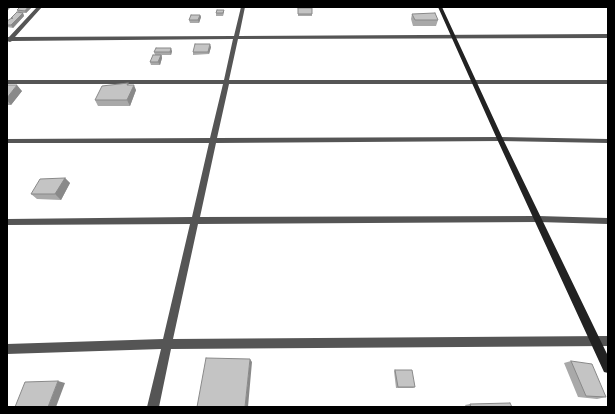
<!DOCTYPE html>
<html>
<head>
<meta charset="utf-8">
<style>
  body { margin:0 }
  #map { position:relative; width:615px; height:414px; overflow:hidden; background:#fff; font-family:"Nunito Sans",sans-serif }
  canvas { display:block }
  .frame { position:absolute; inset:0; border:8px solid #000; pointer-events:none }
</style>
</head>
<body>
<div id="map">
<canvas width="615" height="414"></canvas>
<div class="frame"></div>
</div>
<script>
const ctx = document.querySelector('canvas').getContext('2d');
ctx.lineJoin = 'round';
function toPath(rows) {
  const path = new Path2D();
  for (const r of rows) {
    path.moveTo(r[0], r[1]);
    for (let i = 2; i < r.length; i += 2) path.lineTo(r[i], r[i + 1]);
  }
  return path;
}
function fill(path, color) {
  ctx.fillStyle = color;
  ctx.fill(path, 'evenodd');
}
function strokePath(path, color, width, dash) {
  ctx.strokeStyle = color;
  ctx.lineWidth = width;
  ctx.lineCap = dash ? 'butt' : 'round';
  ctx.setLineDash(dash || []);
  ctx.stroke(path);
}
fill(toPath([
  [37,7,42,7,15,37,234,36,241,7,245,7,239,36,608,34,608,38,238,39,229,80,608,80,608,84,229,84,217,138,500,137,608,139,608,143,500,141,216,143,200,217,538,216,608,218,608,224,538,222,198,224,173,339,608,336,608,346,171,349,159,407,147,407,161,349,7,354,7,344,163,339,190,224,7,225,7,219,192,217,209,143,7,143,7,139,210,138,223,84,7,84,7,80,224,80,233,39,12,41,10,42,7,41,7,37,9,37,37,7]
]), '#555');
fill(toPath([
  [438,7,442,7,503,139,608,356,608,373,604,372,497,139,438,7]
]), '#222');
fill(toPath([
  [20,7,32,7,26,13,23,13,24,16,13,28,7,27,7,21,12,18,11,18,18,12,17,10],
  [298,8,312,8,312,16,298,16],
  [224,10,224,13,223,16,216,16,216,13],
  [412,14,438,20,436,26,413,26,411,19],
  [200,15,201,17,199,23,190,23,189,20],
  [211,47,209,54,193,55,193,52],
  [172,51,171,55,162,55,162,58,160,65,151,65,150,62,155,55,154,52],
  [128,83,129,85,136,90,130,106,98,106,95,100],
  [7,85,22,91,11,105,7,105],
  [65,178,70,183,61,200,37,199,31,194],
  [571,361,606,397,597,399,578,397,564,363],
  [395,370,415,387,413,388,396,388,394,371],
  [470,404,512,407,466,407,465,405]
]), '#a9a9a9');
fill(toPath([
  [7,7,10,7,10,8,7,11],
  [28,7,32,7,26,13,25,11],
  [23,13,24,16,13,28,11,25],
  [200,15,201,17,199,23,198,20],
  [210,44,211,47,209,54,208,52],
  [171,48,172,51,171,55,170,52],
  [161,55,162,58,160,65,158,62],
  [17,85,22,91,11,105,7,100,7,98],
  [134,85,136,90,130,106,127,100],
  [65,178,70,183,61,200,55,194],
  [250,359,252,362,248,407,245,407],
  [58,381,65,383,56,407,48,407]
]), '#898989');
const building = toPath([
  [20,7,28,7,25,11,17,10,20,7],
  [298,8,312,8,312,14,298,14,298,8],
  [217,10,224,10,223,13,216,13,217,10],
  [17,12,23,13,11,25,7,25,7,21,10,19,13,18,11,18,17,12],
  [435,13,438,20,415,20,412,14,435,13],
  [191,15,200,15,198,20,189,20,191,15],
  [195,44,210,44,208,52,193,52,195,44],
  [156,48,171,48,170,52,154,52,156,48],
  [153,55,161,55,158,62,150,62,153,55],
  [128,83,127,85,134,85,127,100,95,100,102,86,128,83],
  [7,85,17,85,7,98,7,85],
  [65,178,55,194,31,194,40,179,65,178],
  [206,358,250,359,245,407,197,407,206,358],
  [571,361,592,364,606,397,586,396,571,361],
  [395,370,412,370,415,387,398,387,395,370],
  [58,381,48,407,15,407,25,382,58,381],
  [510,403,512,407,471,407,470,404,510,403]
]);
fill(building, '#c4c4c4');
strokePath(building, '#898989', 1);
</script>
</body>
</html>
